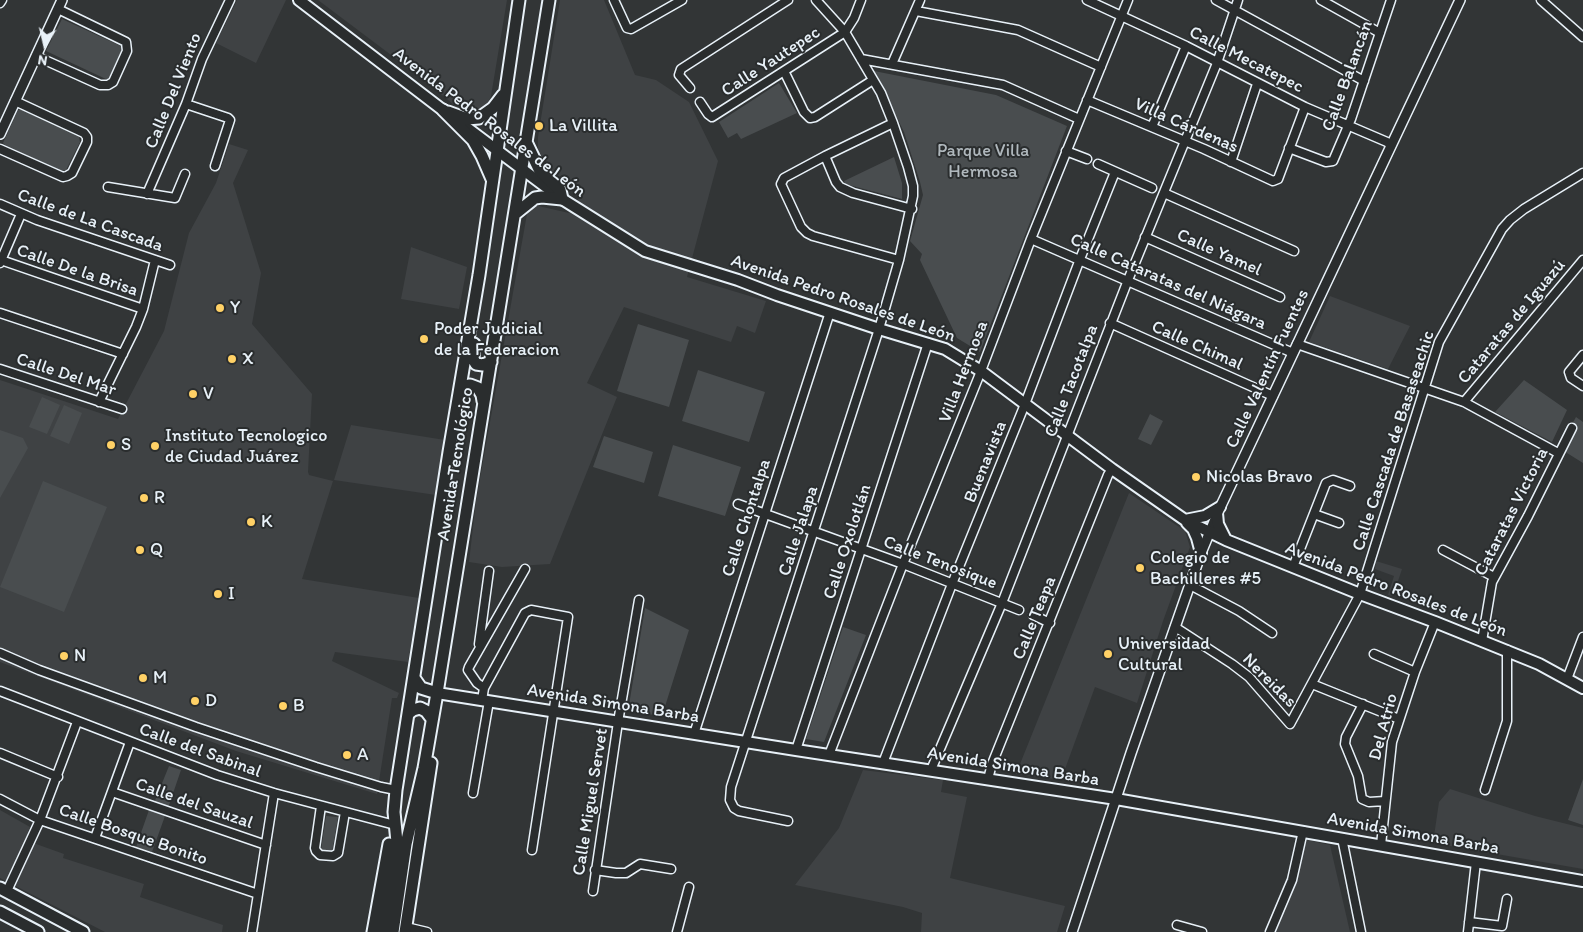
<!DOCTYPE html>
<html>
<head>
<meta charset="utf-8">
<style>
  body { margin:0 }
  #map { position:relative; width:1583px; height:932px; overflow:hidden; background:#323536; font-family:Itim,sans-serif }
  canvas { display:block }
  .north { position:absolute; left:20px; top:20px; width:50px; height:50px; -webkit-text-stroke:4px #2a2d2e; paint-order:stroke; rotate:189deg; font-size:14px; font-weight:700; line-height:20px; text-align:center; color:#e8f1f8 }
  .north::after { content:''; display:block; margin:auto; width:18px; height:22px; background:#e8f1f8; clip-path:polygon(50% 0,100% 100%,50% 72%,0 100%) }
</style>
</head>
<body>
<div id="map">
<canvas width="1583" height="932"></canvas>
<div class="north">N</div>
</div>
<script>
const ctx = document.querySelector('canvas').getContext('2d');
ctx.lineJoin = 'round';
function fill(path, color) {
  ctx.fillStyle = color;
  ctx.fill(path, 'evenodd');
}
function toPath(rows) {
  const path = new Path2D();
  for (const r of rows) {
    path.moveTo(r[0], r[1]);
    for (let i = 2; i < r.length; i += 2) path.lineTo(r[i], r[i + 1]);
  }
  return path;
}
function strokePath(path, color, width, dash) {
  ctx.strokeStyle = color;
  ctx.lineWidth = width;
  ctx.lineCap = dash ? 'butt' : 'round';
  ctx.setLineDash(dash || []);
  ctx.stroke(path);
}
function drawText(font, color, halo, rows, align = 'center') {
  ctx.font = font + ' Itim,sans-serif';
  ctx.lineWidth = 4;
  ctx.setLineDash([]);
  ctx.textBaseline = 'middle';
  ctx.strokeStyle = halo;
  ctx.fillStyle = color;
  for (const [text, x, y, turn = 0] of rows) {
    ctx.save();
    ctx.translate(x, y);
    ctx.rotate((+turn || 0) * Math.PI / 180);
    ctx.textAlign = isNaN(turn) ? turn : align;
    if (halo) ctx.strokeText(text, 0, 0);
    ctx.fillText(text, 0, 0);
    ctx.restore();
  }
}
fill(toPath([
  [237,0,286,0,256,63,216,43],
  [318,0,507,0,491,96,486,107,474,114,468,114,459,109,419,76],
  [560,0,604,0,635,75,656,80,689,102,718,161,687,277,766,301,755,333,737,326,731,342,624,307,587,383,617,397,550,564,502,567,469,562,476,501,527,214,534,205,569,213,579,198,555,180,546,170,538,150,538,137],
  [229,144,248,150,233,183,261,273,252,324,312,394,308,472,309,475,333,481,302,579,419,598,408,662,335,652,332,661,399,693,397,698,392,698,377,794,236,751,0,662,0,380,118,419,164,331,189,233,216,183],
  [411,247,467,267,459,309,401,299],
  [1330,296,1410,326,1388,369,1309,342],
  [351,425,445,440,436,495,334,480],
  [1129,493,1185,531,1190,547,1163,621,1137,703,1095,687,1061,780,1016,774],
  [1376,561,1402,569,1393,596,1388,595,1394,576,1375,569],
  [1578,658,1583,660,1583,682,1569,674],
  [863,770,943,780,941,792,967,797,950,878,1065,906,1057,932,921,932,922,913,903,907,795,885,839,828],
  [1450,789,1535,816,1583,828,1583,869,1433,843,1439,802],
  [0,810,30,827,25,840,64,854,63,858,144,884,140,897,223,925,222,932,105,932,0,878],
  [1307,840,1330,845,1350,932,1270,932,1285,900]
]), '#3f4244');
fill(toPath([
  [62,19,123,47,108,80,46,51],
  [874,71,996,95,1067,126,980,352,957,338,920,260,922,254,910,241,923,195,920,182,904,132],
  [779,83,797,113,741,139,737,133,728,138,719,122],
  [18,110,22,110,79,137,80,142,66,170,62,171,5,145,3,143],
  [894,157,902,183,902,199,845,184,844,181],
  [638,324,689,340,669,407,617,391],
  [698,370,765,392,749,442,682,421],
  [1524,380,1567,410,1552,442,1495,412],
  [42,397,60,405,47,434,29,427],
  [64,405,82,413,69,444,50,436],
  [1150,414,1163,421,1151,445,1138,439],
  [1576,417,1583,422,1583,463,1559,448],
  [0,430,23,438,28,448,0,498],
  [604,436,653,452,644,483,593,467],
  [673,445,741,467,725,516,658,496],
  [43,481,107,507,64,612,0,587],
  [645,608,689,630,662,716,628,711],
  [843,627,866,635,824,742,806,739],
  [169,766,181,770,168,808,154,803],
  [1583,779,1583,825,1568,820],
  [149,810,165,816,152,852,136,847],
  [326,816,338,817,332,852,321,850]
]), '#494d4f');
const minor = toPath([
  [614,0,627,28,631,29,682,0],
  [1087,0,1186,46,1305,107,1387,142,1391,146],
  [1216,0,1364,81],
  [1321,0,1380,33],
  [1541,0,1583,37],
  [0,3,2,0],
  [916,11,1018,30,1101,67],
  [36,56,100,85,108,85,113,82,127,51,126,42,58,9],
  [861,59,1003,85,1079,119],
  [892,64,920,0],
  [784,71,804,112,810,118,815,117,873,80],
  [690,88,679,75,681,69,788,0],
  [1087,100,1204,149,1273,181,1278,179,1305,107],
  [700,102,708,114,712,117,845,32,854,18,861,0],
  [186,104,228,118,230,120,215,166],
  [893,123,825,156,784,178,781,184,801,227,807,233,813,236,899,260],
  [1152,127,1186,46],
  [1289,148,1326,162,1333,161,1351,119,1391,0],
  [0,149,63,177,67,176,72,173,87,142,87,137,84,133,15,101],
  [1066,151,1087,159],
  [825,156,836,182,840,187,853,193,912,209],
  [1231,162,1257,84],
  [1098,164,1152,188],
  [108,187,175,198,185,174],
  [1164,193,1294,251],
  [147,194,186,104,202,59,230,0],
  [0,204,37,220,170,265],
  [1145,237,1280,297],
  [1031,239,1293,353],
  [1,260,143,309],
  [0,263,21,214],
  [0,313,123,354],
  [1110,323,1273,396],
  [1297,344,1464,402,1558,453],
  [1583,355,1569,372,1571,378,1583,386],
  [0,369,122,409],
  [99,402,136,327,143,309,155,260],
  [1464,402,1583,260],
  [738,504,903,564,1019,610],
  [1314,514,1339,523],
  [1443,550,1494,577],
  [1293,567,1326,483,1333,480,1350,486],
  [1190,585,1239,611,1272,633],
  [1033,615,1050,623],
  [1175,627,1232,664,1249,677,1290,724,1360,594,1439,342,1502,229,1510,220,1524,209,1583,173],
  [1482,641,1492,582,1528,516,1572,428],
  [479,644,489,571],
  [0,653,39,670,196,727,316,767,381,787,396,790],
  [1374,654,1415,672],
  [1567,679,1583,637],
  [1312,684,1399,719],
  [484,688,477,683,468,670,469,667,525,569],
  [0,691,217,775,274,793,395,825],
  [482,700,484,688,525,613,531,610,568,617,532,850],
  [1363,704,1346,737,1345,744,1358,776,1362,799,1369,802,1385,801],
  [694,734,830,312],
  [796,750,928,343],
  [0,753,58,777],
  [829,755,903,564,981,371,1031,239,1128,0],
  [883,763,952,584,1025,404,1080,259,1115,172],
  [931,770,1002,603,1128,280,1217,63,1238,0],
  [988,779,992,764,1108,475,1112,469],
  [1485,790,1507,721,1507,650],
  [112,792,266,845],
  [473,793,489,701],
  [0,799,40,820,258,894],
  [321,806,315,848,316,851,320,855,333,856,338,853,345,812],
  [788,821,739,811,734,808,730,800,731,787,879,329,899,260,913,196,913,186,908,167,893,123,881,93,845,32,816,0],
  [95,838,130,742],
  [1342,838,1361,932],
  [1381,845,1392,742,1415,672,1435,622],
  [595,870,616,873,626,873,640,864,671,869],
  [7,891,40,820,77,722],
  [593,891,618,722,639,600],
  [1469,922,1502,926,1507,899],
  [1177,925,1202,932],
  [406,927,427,932],
  [252,932,274,793],
  [677,932,689,887],
  [1270,932,1292,880,1303,831],
  [1468,932,1476,862]
]);
const tertiary = toPath([
  [0,134,62,0],
  [1072,932,1131,753,1201,553,1218,512,1460,0]
]);
const secondary = toPath([
  [299,0,448,114],
  [466,127,562,199,645,251,738,280,777,295,879,329,945,349,981,371,1112,469,1185,520,1226,540,1360,594,1435,622,1539,664,1583,688],
  [1217,513,1218,524,1226,540],
  [1185,520,1205,516,1220,507],
  [1187,523,1193,529,1197,538,1201,553],
  [437,693,796,750,1116,799,1583,881]
]);
const primary = toPath([
  [443,110,473,140,482,156,492,179],
  [448,112,467,119,479,118,493,108,503,95],
  [515,214,535,198,542,197,562,199,560,190,540,171,526,142],
  [474,344,473,359,476,364,483,365,491,362],
  [460,387,470,385,478,388,482,395,483,401],
  [414,678,421,688,437,693],
  [408,714,413,710,420,708,426,711,432,719],
  [0,888,83,932],
  [0,912,38,932],
  [373,932,389,844],
  [384,932,397,842,394,812,396,790,449,452,479,275,519,0],
  [393,932,406,844,424,768,437,693,549,0],
  [405,932,431,763]
]);
strokePath(minor, '#e8f1f8', 11);
strokePath(tertiary, '#e8f1f8', 12);
strokePath(secondary, '#e8f1f8', 14);
strokePath(primary, '#e8f1f8', 15);
strokePath(minor, '#2a2d2e', 8);
strokePath(tertiary, '#2a2d2e', 9);
strokePath(secondary, '#2a2d2e', 10);
strokePath(primary, '#2a2d2e', 11);
for (const [x, y, r, color] of [
  [539,126,5,"#ffd166"],
  [220,308,5,"#ffd166"],
  [424,339,5,"#ffd166"],
  [232,359,5,"#ffd166"],
  [193,394,5,"#ffd166"],
  [111,445,5,"#ffd166"],
  [155,446,5,"#ffd166"],
  [1196,477,5,"#ffd166"],
  [144,498,5,"#ffd166"],
  [251,522,5,"#ffd166"],
  [140,550,5,"#ffd166"],
  [1140,568,5,"#ffd166"],
  [218,594,5,"#ffd166"],
  [1108,654,5,"#ffd166"],
  [64,656,5,"#ffd166"],
  [143,678,5,"#ffd166"],
  [195,701,5,"#ffd166"],
  [283,706,5,"#ffd166"],
  [347,755,5,"#ffd166"]
]) {
  const dot = new Path2D();
  dot.arc(x, y, r, 0, 2 * Math.PI);
  ctx.fillStyle = color;
  ctx.fill(dot);
  strokePath(dot, '#2a2d2e', 2);
}
drawText('18px', '#e8f1f8', '#2a2d2e', [
  ["Calle Mecatepec",1246,60,27],
  ["Calle Yautepec",771,62,-33],
  ["Calle Balancán",1348,76,-70],
  ["Calle Del Viento",174,91,-68],
  ["Avenida Pedro Rosales de León",489,123,37],
  ["Villa Cárdenas",1186,126,24],
  ["Calle de La Cascada",90,221,20],
  ["Calle Yamel",1219,253,24],
  ["Calle De la Brisa",77,271,19],
  ["Calle Cataratas del Niágara",1168,282,24],
  ["Avenida Pedro Rosales de León",843,299,19],
  ["Cataratas de Iguazú",1512,322,-50],
  ["Calle Chimal",1197,346,24],
  ["Calle Valentín Fuentes",1268,369,-65],
  ["Villa Hermosa",964,372,-69],
  ["Calle Del Mar",66,375,18],
  ["Calle Tacotalpa",1072,381,-69],
  ["Calle Cascada de Basaseachic",1394,441,-72],
  ["Buenavista",986,462,-68],
  ["Avenida Tecnológico",456,464,-81],
  ["Cataratas Victoria",1512,512,-63],
  ["Calle Chontalpa",747,518,-72],
  ["Calle Jalapa",799,531,-72],
  ["Calle Oxolotlán",848,542,-72],
  ["Calle Tenosique",940,563,21],
  ["Avenida Pedro Rosales de León",1396,590,21],
  ["Calle Teapa",1035,618,-68],
  ["Nereidas",1269,681,45],
  ["Avenida Simona Barba",613,704,9],
  ["Del Atrio",1384,727,-75],
  ["Calle del Sabinal",200,751,20],
  ["Avenida Simona Barba",1013,767,9],
  ["Calle Miguel Servet",591,802,-81],
  ["Calle del Sauzal",194,804,19],
  ["Avenida Simona Barba",1413,834,10],
  ["Calle Bosque Bonito",133,835,19]
]);
drawText('18px', '#e8f1f8', '#2a2d2e', [
  ["La Villita",549,126],
  ["Y",230,308],
  ["Poder Judicial",434,329],
  ["de la Federacion",434,350],
  ["X",242,359],
  ["V",203,394],
  ["Instituto Tecnologico",165,436],
  ["de Ciudad Juárez",165,457],
  ["S",121,445],
  ["Nicolas Bravo",1206,477],
  ["R",154,498],
  ["K",261,522],
  ["Q",150,550],
  ["Colegio de",1150,558],
  ["Bachilleres #5",1150,579],
  ["I",228,594],
  ["Universidad",1118,644],
  ["Cultural",1118,665],
  ["N",74,656],
  ["M",153,678],
  ["D",205,701],
  ["B",293,706],
  ["A",357,755]
], 'left');
drawText('18px', '#b0b8bd', '#2a2d2e', [
  ["Parque Villa",983,151],
  ["Hermosa",983,172]
]);
</script>
</body>
</html>
